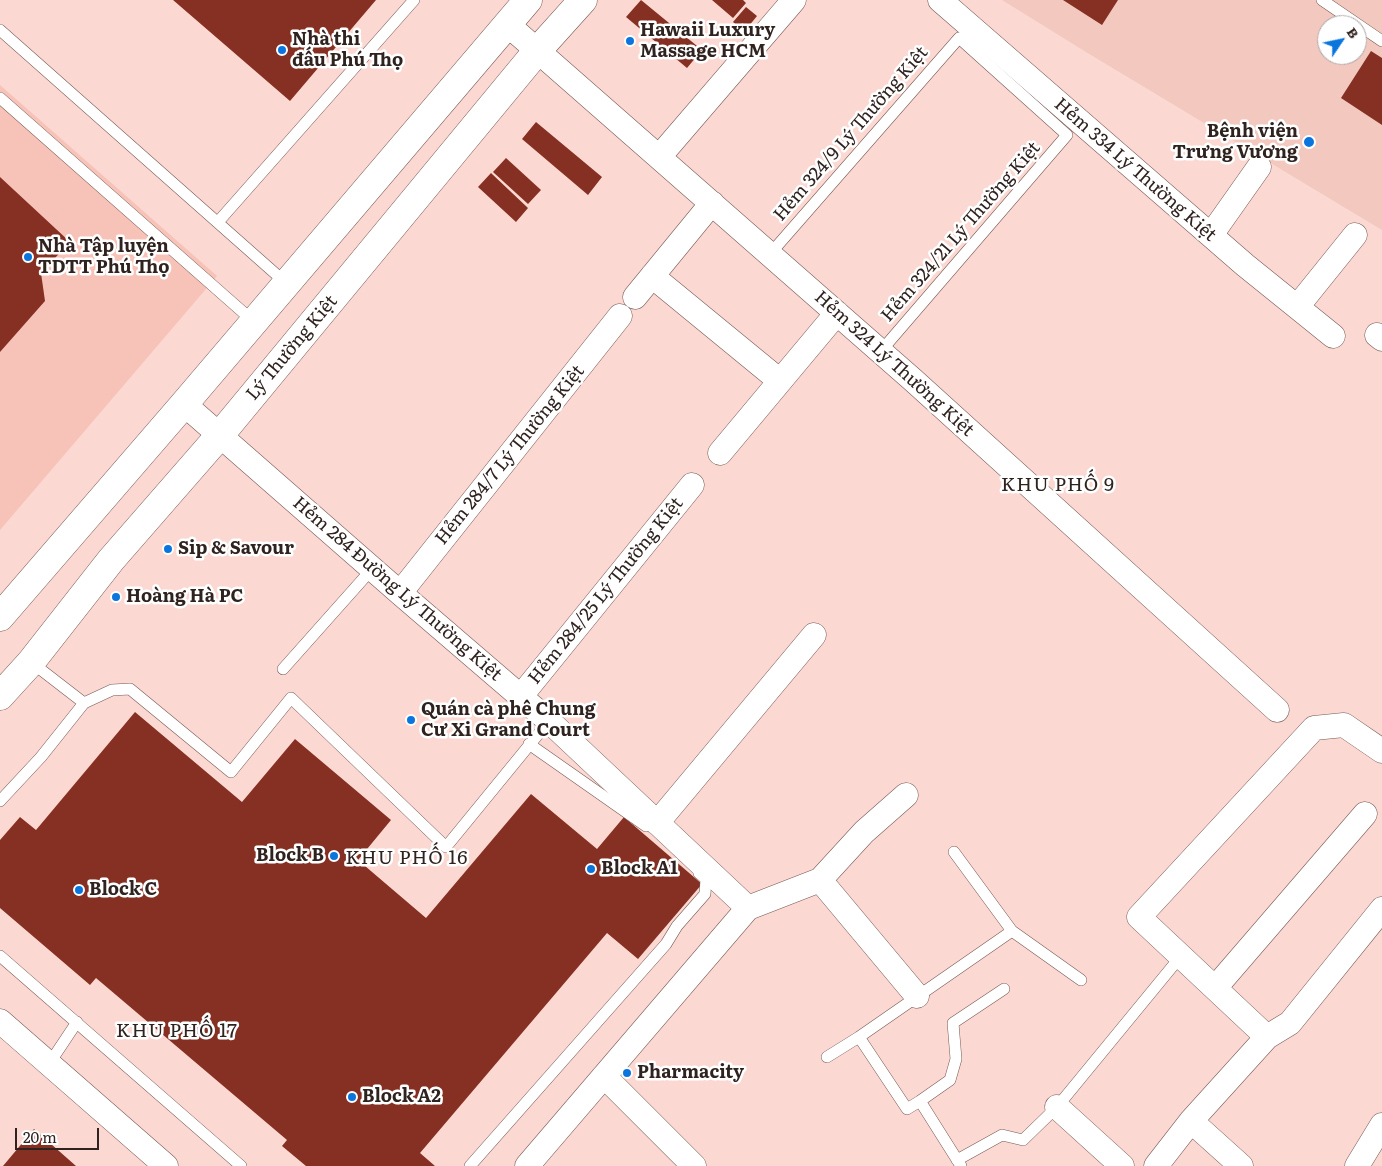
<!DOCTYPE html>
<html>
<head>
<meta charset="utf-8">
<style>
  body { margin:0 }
  #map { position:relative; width:1382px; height:1166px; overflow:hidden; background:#fbd8d1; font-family:Literata,serif }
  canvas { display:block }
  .north { position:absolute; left:1317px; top:15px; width:50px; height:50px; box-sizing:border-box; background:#fff; border:1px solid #aca7a6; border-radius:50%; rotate:56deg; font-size:14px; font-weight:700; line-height:20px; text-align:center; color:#2f2320 }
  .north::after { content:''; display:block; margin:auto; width:18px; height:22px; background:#0a75dc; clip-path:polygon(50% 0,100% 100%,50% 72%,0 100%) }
  .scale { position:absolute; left:15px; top:1128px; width:84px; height:22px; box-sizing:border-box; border:2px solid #2f2320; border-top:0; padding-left:6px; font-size:15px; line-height:18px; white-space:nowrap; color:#2f2320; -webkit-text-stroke:4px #fff; paint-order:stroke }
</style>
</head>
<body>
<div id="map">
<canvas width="1382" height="1166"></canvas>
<div class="north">B</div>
<div class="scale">20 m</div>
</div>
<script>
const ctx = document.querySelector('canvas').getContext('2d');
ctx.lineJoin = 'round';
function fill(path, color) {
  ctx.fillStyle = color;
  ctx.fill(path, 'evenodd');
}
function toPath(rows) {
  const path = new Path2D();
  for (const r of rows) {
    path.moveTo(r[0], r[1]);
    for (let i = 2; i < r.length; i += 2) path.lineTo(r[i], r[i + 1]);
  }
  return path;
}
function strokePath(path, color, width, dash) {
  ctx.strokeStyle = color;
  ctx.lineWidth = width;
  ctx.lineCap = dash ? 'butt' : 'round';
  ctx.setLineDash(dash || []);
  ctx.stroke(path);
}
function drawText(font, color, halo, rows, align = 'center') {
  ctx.font = font + ' Literata,serif';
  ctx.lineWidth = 5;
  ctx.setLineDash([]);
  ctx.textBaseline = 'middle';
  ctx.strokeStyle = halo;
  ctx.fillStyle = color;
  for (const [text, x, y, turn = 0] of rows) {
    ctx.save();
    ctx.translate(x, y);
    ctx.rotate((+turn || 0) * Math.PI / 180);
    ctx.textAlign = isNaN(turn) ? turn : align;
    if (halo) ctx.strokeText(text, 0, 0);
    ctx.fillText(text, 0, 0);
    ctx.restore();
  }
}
fill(toPath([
  [1002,0,1382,0,1382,230,1086,52],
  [1327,25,1357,25,1357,55,1327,55]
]), '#f2c8bf');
fill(toPath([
  [0,85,217,276,0,530]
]), '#f7c2b7');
fill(toPath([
  [173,0,376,0,290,101],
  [641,0,702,50,687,68,626,17],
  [712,0,743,0,746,3,733,18],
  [1063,0,1118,0,1102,25],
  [746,7,757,16,744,32,733,22],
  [1371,51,1382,58,1382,125,1341,98],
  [536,122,602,177,588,195,522,139],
  [506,158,541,190,528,204,493,172],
  [491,173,528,208,516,222,478,187],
  [0,177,70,242,41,273,45,301,0,352],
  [135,712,242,802,295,739,391,820,358,860,426,918,531,794,597,849,624,817,702,884,638,959,607,933,420,1153,435,1166,306,1166,282,1146,287,1140,96,978,90,985,0,908,0,840,20,817,36,830],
  [34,1129,76,1166,3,1166]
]), '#853022');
const service = toPath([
  [1322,0,1382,41],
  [0,30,286,283],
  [0,98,253,321],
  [218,222,414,0],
  [770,254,959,38,1067,135,881,351],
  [31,662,84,703],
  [283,669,372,569],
  [529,744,646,826],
  [0,801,41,757,84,703,112,690,130,689,231,772,291,698,446,847,549,721],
  [954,852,1012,931],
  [0,956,241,1166],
  [827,1057,859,1037],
  [49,1064,77,1022],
  [920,1101,950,1080,956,1059,953,1023,1004,989],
  [957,1160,1002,1135,1023,1140,1057,1107,1181,956],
  [470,1166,666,944,677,926,705,894,706,879,699,873],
  [961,1166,920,1101,907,1109,859,1037,1012,931,1081,980]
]);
const minor = toPath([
  [940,0,1245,265,1333,336],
  [507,24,913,380,1277,710],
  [659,157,794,0],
  [1211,235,1259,167],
  [652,276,780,381],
  [635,297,712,203],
  [1297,307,1355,235],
  [1377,335,1382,339],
  [184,404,400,593,549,721,748,908,820,880,917,996],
  [720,453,837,313],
  [400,593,620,316],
  [521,696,692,485],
  [657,823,814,635],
  [820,880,864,832,906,795],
  [1215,988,1365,814],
  [0,1021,166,1166],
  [1267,1037,1139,917,1314,728,1344,725,1382,751],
  [604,1076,694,1166],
  [1057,1107,1122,1166],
  [1191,1121,1241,1166],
  [527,1166,748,908],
  [1156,1166,1191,1121,1267,1037,1290,1023,1382,909],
  [1357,1166,1382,1125]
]);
const primary = toPath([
  [0,617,184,404,528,0],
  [0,696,31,662,111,560,220,435,538,50,583,0]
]);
strokePath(service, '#775a54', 12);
strokePath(minor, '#775a54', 25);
strokePath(primary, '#775a54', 29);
strokePath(service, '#fff', 11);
strokePath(minor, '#fff', 24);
strokePath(primary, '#fff', 28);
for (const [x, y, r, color] of [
  [630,41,5,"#0a75dc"],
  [282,50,5,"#0a75dc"],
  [1309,142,6,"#0a75dc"],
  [28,257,5,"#0a75dc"],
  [168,549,5,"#0a75dc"],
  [116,597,5,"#0a75dc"],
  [411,720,5,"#0a75dc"],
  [334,856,5,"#0a75dc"],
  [591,869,5,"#0a75dc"],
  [79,890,5,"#0a75dc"],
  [627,1073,5,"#0a75dc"],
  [352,1097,5,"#0a75dc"]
]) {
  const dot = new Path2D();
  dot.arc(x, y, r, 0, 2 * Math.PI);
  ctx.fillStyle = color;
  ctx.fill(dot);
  strokePath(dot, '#fff', 2);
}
drawText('bold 18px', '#2f2320', '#fff', [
  ["Hawaii Luxury",640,31],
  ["Massage HCM",640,52],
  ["Nhà thi",292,40],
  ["đấu Phú Thọ",292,61],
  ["Bệnh viện",1298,132,"right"],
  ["Trưng Vương",1298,153,"right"],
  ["Nhà Tập luyện",38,247],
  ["TDTT Phú Thọ",38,268],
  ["Sip & Savour",178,549],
  ["Hoàng Hà PC",126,597],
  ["Quán cà phê Chung",421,710],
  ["Cư Xi Grand Court",421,731],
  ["Block B",324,856,"right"],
  ["Block A1",601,869],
  ["Block C",89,890],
  ["Pharmacity",637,1073],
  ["Block A2",362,1097]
], 'left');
drawText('18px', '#2f2320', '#fff', [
  ["Hẻm 324/9 Lý Thường Kiệt",851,134,-49],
  ["Hẻm 334 Lý Thường Kiệt",1135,170,41],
  ["Hẻm 324/21 Lý Thường Kiệt",961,232,-49],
  ["Lý Thường Kiệt",292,348,-50],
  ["Hẻm 324 Lý Thường Kiệt",894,364,42],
  ["Hẻm 284/7 Lý Thường Kiệt",510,455,-51],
  ["Hẻm 284 Đường Lý Thường Kiệt",397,589,41],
  ["Hẻm 284/25 Lý Thường Kiệt",606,591,-51]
]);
ctx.letterSpacing = '1px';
drawText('19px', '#2f2320', '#fff', [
  ["KHU PHỐ 9",1058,485],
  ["KHU PHỐ 16",407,858],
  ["KHU PHỐ 17",177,1031]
]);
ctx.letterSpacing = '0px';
</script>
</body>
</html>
